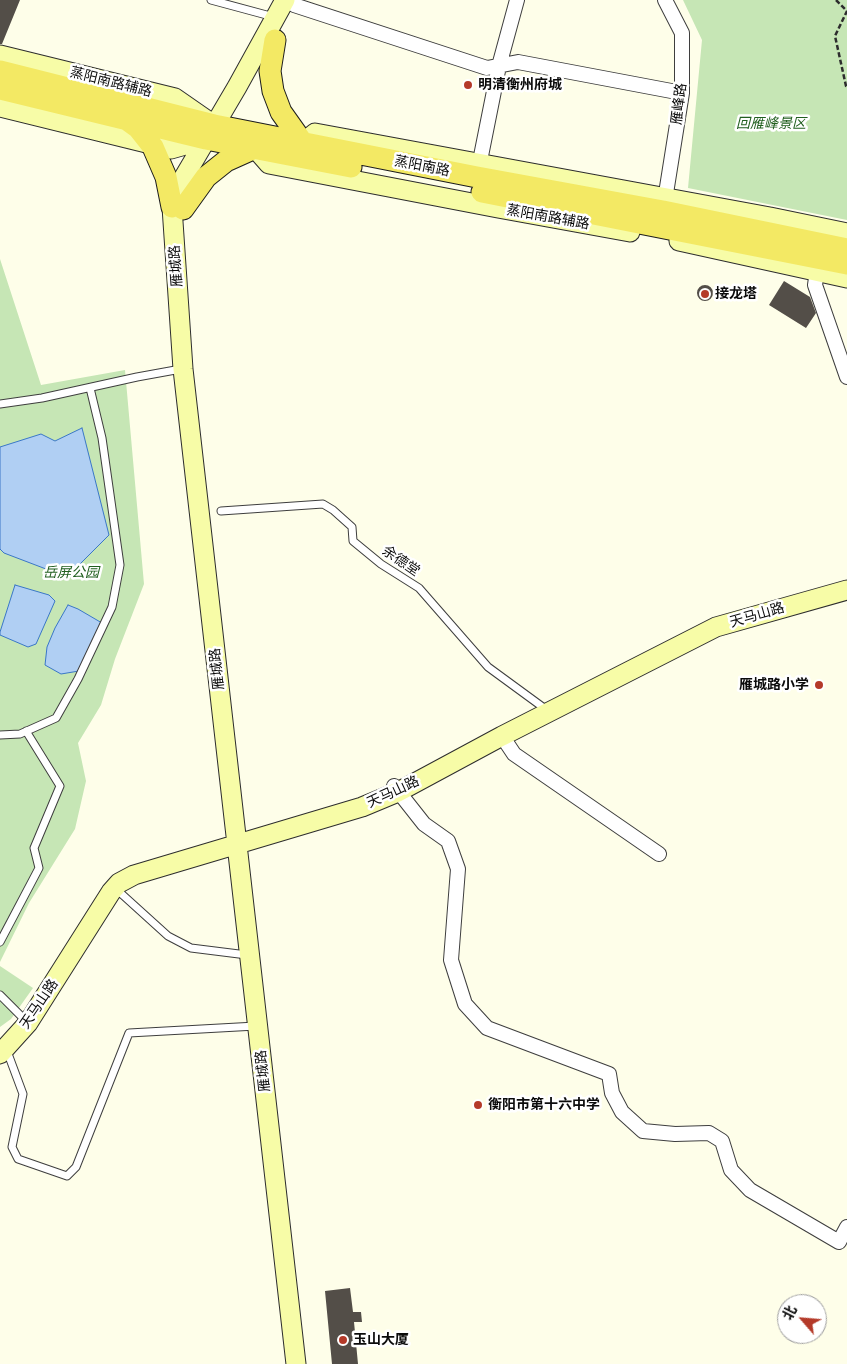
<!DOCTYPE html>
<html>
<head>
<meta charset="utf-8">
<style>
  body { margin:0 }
  #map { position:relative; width:847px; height:1364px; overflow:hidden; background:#fefee9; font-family:"Playfair Display","Noto Sans SC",serif }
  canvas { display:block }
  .north { position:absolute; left:777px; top:1294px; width:50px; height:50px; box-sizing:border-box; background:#fff; border:1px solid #9d9d9d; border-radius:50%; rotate:297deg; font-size:14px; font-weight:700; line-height:20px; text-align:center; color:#0b0b0b }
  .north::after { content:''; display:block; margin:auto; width:18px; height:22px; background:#b43a29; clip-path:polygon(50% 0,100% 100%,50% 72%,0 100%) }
</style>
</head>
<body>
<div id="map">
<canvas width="847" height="1364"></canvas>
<div class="north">北</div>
</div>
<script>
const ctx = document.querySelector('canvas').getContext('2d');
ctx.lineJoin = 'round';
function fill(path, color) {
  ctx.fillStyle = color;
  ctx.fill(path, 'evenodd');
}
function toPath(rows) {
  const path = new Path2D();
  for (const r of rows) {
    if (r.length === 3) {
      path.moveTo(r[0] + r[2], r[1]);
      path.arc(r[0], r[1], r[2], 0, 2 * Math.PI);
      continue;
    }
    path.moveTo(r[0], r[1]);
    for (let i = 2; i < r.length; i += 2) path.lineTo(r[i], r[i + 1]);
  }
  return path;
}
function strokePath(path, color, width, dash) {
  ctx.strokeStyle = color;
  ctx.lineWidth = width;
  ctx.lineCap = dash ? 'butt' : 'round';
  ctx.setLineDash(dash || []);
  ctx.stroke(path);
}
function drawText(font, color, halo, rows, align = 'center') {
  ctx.font = font + ' "Playfair Display","Noto Sans SC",serif';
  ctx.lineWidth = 5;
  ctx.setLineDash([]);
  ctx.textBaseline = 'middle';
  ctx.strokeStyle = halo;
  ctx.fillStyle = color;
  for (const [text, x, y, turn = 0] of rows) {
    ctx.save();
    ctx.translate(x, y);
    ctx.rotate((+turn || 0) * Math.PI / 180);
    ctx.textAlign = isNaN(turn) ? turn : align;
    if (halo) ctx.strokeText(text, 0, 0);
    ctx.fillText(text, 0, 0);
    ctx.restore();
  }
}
fill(toPath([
  [683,0,847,0,847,220,688,188,702,40],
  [0,259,41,385,125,370,144,584,115,659,101,705,78,743,86,781,75,829,29,903,0,962],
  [0,966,33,988,11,1019,0,1027]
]), '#c6e6b5');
const water = toPath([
  [82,428,109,535,67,577,4,553,0,549,0,447,41,434,55,441,82,428],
  [15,585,49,595,55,601,36,644,28,647,0,635,0,632,15,585],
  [68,605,78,609,102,623,79,671,61,674,45,665,47,647,55,628,68,605]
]);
fill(water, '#b0cff3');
strokePath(water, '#3a77c7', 1);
fill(toPath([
  [0,0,20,0,2,44,0,44],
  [784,281,810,297,816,313,806,328,769,305],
  [705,293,8],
  [350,1288,353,1312,361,1312,362,1322,354,1322,358,1364,332,1364,325,1291]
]), '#534e48');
const lane = toPath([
  [211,0,274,17],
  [0,404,42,398,137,377,181,369],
  [221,511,323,504,333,510,352,527,353,541,381,564,419,588,488,667,544,708],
  [0,735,20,734,56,718,78,679,112,607,120,565,102,438,90,388],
  [115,888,168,936,191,948,247,955],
  [0,942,39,868,34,848,60,786,26,731],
  [0,995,23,1018],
  [7,1051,23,1094,12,1147,18,1159,67,1176,76,1167,129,1033,256,1026]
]);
const street = toPath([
  [294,5,487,68,518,62,682,93],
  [478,171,499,66,517,0],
  [664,206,682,93,682,33,665,0],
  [818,264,815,285,847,377],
  [502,736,514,754,659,854],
  [394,786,424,824,448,841,458,869,451,960,465,1004,487,1028,609,1074,612,1093,622,1112,643,1131,675,1134,709,1133,722,1141,731,1170,750,1190,839,1242,847,1227]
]);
const secondary = toPath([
  [285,0,237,87,184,177,172,207,183,369,296,1364],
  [0,55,175,98,211,123],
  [0,107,171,149,206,139],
  [303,143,315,133,770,217,847,233],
  [255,148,269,164,498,208,630,232],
  [679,241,847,278],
  [0,1054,28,1023,111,892,119,883,134,875,362,807,398,792,502,736,716,627,847,590]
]);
const primary = toPath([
  [275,40,270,71,273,91,281,112,303,143],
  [0,71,214,125,477,177,663,211,847,249],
  [0,89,206,139,351,167],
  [127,120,138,128,153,147,166,177,172,207],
  [482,192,847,264],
  [183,209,206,177,226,161,255,148]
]);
strokePath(lane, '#3e3e3e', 9);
strokePath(street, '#3e3e3e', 16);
strokePath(secondary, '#2d2d2d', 21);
strokePath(primary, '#1c1c1c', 23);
strokePath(toPath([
  [836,0,847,11,835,36,846,86,847,87]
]), '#2d2d2d', 2.5, [5, 2.5]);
strokePath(lane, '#fff', 7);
strokePath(street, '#fff', 14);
strokePath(secondary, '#f7fca7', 19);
strokePath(primary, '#f3e964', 21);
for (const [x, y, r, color] of [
  [468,85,5,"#b43a29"],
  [705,294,5,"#b43a29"],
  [819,685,5,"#b43a29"],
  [478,1105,5,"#b43a29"],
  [343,1340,5,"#b43a29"]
]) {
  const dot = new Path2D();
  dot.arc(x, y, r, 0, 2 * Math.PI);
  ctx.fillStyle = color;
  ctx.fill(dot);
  strokePath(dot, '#fff', 2);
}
drawText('14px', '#0b0b0b', '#fff', [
  ["蒸阳南路辅路",111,82,14],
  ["雁峰路",679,104,-83],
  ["蒸阳南路",422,166,11],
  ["蒸阳南路辅路",548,217,10],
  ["雁城路",176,266,-94],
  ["余德堂",401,561,34],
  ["天马山路",757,615,-16],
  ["雁城路",217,669,-96],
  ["天马山路",393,792,-25],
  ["天马山路",39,1004,-56],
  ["雁城路",263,1071,-96]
]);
drawText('bold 14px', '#0b0b0b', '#fff', [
  ["明清衡州府城",478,85],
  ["接龙塔",715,294],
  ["雁城路小学",809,685,"right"],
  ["衡阳市第十六中学",488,1105],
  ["玉山大厦",353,1340]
], 'left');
drawText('italic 14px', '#215f1f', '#fff', [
  ["回雁峰景区",771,124],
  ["岳屏公园",71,573]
]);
</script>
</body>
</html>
